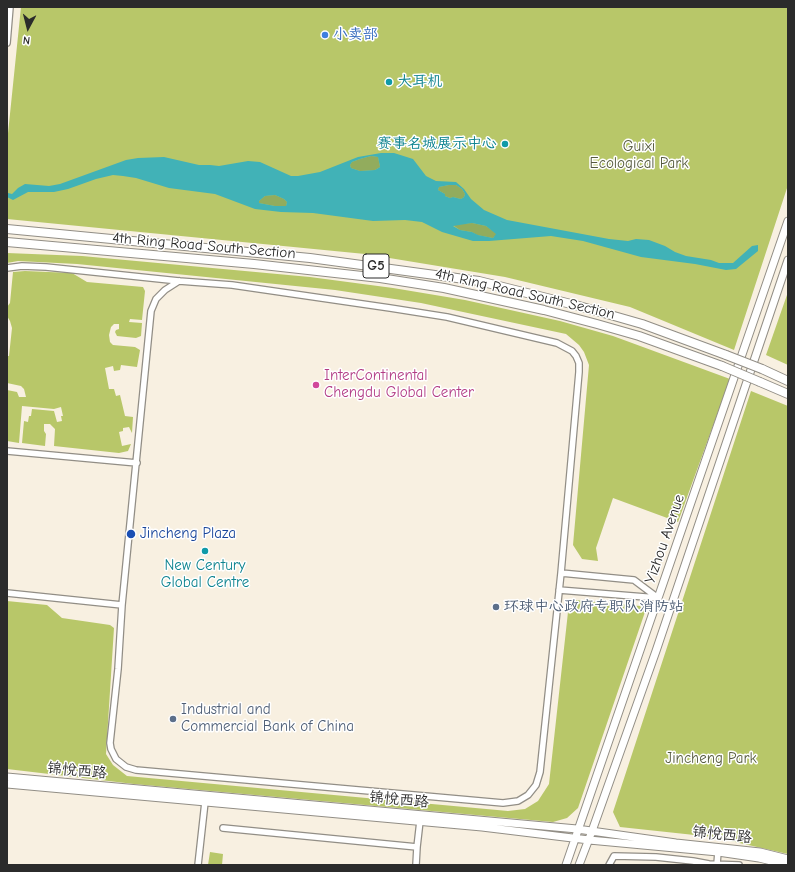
<!DOCTYPE html>
<html>
<head>
<meta charset="utf-8">
<style>
  body { margin:0 }
  #map { position:relative; width:795px; height:872px; overflow:hidden; background:#f8f0e1; font-family:"Comic Neue",sans-serif }
  canvas { display:block }
  .frame { position:absolute; inset:0; border:8px solid #2b2b2b; pointer-events:none }
  .north { position:absolute; left:8px; top:8px; width:40px; height:40px; -webkit-text-stroke:3px #fff; paint-order:stroke; rotate:187deg; font-size:11px; font-weight:700; line-height:16px; text-align:center; color:#2b2b2b }
  .north::after { content:''; display:block; margin:auto; width:14px; height:18px; background:#2b2b2b; clip-path:polygon(50% 0,100% 100%,50% 72%,0 100%) }
</style>
</head>
<body>
<div id="map">
<canvas width="795" height="872"></canvas>
<div class="frame"></div>
<div class="north">N</div>
</div>
<script>
const ctx = document.querySelector('canvas').getContext('2d');
ctx.lineJoin = 'round';
function fill(path, color) {
  ctx.fillStyle = color;
  ctx.fill(path, 'evenodd');
}
function toPath(rows) {
  const path = new Path2D();
  for (const r of rows) {
    path.moveTo(r[0], r[1]);
    for (let i = 2; i < r.length; i += 2) path.lineTo(r[i], r[i + 1]);
  }
  return path;
}
function strokePath(path, color, width, dash) {
  ctx.strokeStyle = color;
  ctx.lineWidth = width;
  ctx.lineCap = dash ? 'butt' : 'round';
  ctx.setLineDash(dash || []);
  ctx.stroke(path);
}
function drawText(font, color, halo, rows, align = 'center') {
  ctx.font = font + ' "Comic Neue","LXGW WenKai TC",sans-serif';
  ctx.lineWidth = 3;
  ctx.setLineDash([]);
  ctx.textBaseline = 'middle';
  ctx.strokeStyle = halo;
  ctx.fillStyle = color;
  for (const [text, x, y, turn = 0] of rows) {
    ctx.save();
    ctx.translate(x, y);
    ctx.rotate((+turn || 0) * Math.PI / 180);
    ctx.textAlign = isNaN(turn) ? turn : align;
    if (halo) ctx.strokeText(text, 0, 0);
    ctx.fillText(text, 0, 0);
    ctx.restore();
  }
}
fill(toPath([
  [21,7,788,7,788,185,734,350,630,307,505,277,365,254,7,219,7,143],
  [7,253,82,256,310,277,393,288,465,300,560,321,613,336,730,379,678,522,613,498,596,548,598,561,582,559,573,545,589,365,584,352,579,345,566,334,421,303,335,290,77,264,18,261,7,263],
  [25,271,72,273,87,282,143,287,145,291,142,320,130,319,129,322,142,323,141,336,136,338,117,336,115,332,116,330,119,329,119,324,114,324,111,327,109,335,110,342,113,345,135,347,140,350,137,367,121,365,120,370,114,371,113,366,105,368,109,389,114,389,116,396,120,395,125,416,133,417,132,433,129,427,123,428,123,431,119,432,122,446,131,444,128,451,119,453,54,446,55,429,50,424,44,424,44,431,46,434,45,446,22,443,24,421,28,422,29,416,31,416,32,409,54,411,57,422,62,421,61,416,63,416,61,407,54,409,22,406,19,443,7,441,7,390,17,392,19,397,26,397,24,389,21,386,7,383,7,356,9,356,12,328,10,321,7,316,7,307,10,303,13,272],
  [788,292,788,365,766,355],
  [751,391,788,406,788,854,713,837,620,827,613,812],
  [575,600,640,606,645,612,578,808,567,818,553,822,134,784,7,769,7,601,47,605,62,618,110,625,114,628,106,754,113,765,127,776,508,811,525,809,538,801,549,784,569,603],
  [210,852,223,854,222,865,208,865]
]), '#b8c769');
fill(toPath([
  [371,156,378,157,380,167,375,170,360,171,351,168,350,165,352,162,360,159],
  [449,185,456,185,462,189,465,194,464,197,461,199,453,197,450,198,445,196,445,194,438,190,439,187],
  [275,195,284,199,287,202,286,206,275,206,259,203,259,201,265,196],
  [472,223,486,226,497,234,493,238,477,235,472,232,460,230,453,225]
]), '#92ac5d');
fill(toPath([
  [381,153,394,153,413,159,426,176,436,181,456,182,464,189,471,199,484,210,507,220,609,239,628,241,636,239,649,240,665,246,675,252,686,256,711,260,719,263,733,263,752,246,758,245,758,251,736,269,726,270,695,264,641,257,583,241,551,236,489,241,473,241,442,232,422,222,405,220,373,221,313,213,281,212,255,209,215,194,169,188,136,178,123,176,113,175,96,179,68,189,54,192,28,192,13,200,7,197,8,193,12,194,18,188,25,184,49,186,60,184,126,160,138,158,164,157,199,165,210,165,219,166,248,161,260,162,291,176,298,176,320,172,358,157],
  [371,156,378,157,380,167,375,170,360,171,351,168,350,165,352,162,360,159],
  [449,185,456,185,462,189,465,194,464,197,461,199,453,197,450,198,445,196,445,194,438,190,439,187],
  [275,195,284,199,287,202,286,206,275,206,259,203,259,201,265,196],
  [472,223,486,226,496,234,493,238,478,235,472,232,460,230,453,226]
]), '#41b2b7');
const minor = toPath([
  [7,43,10,7],
  [7,268,22,266,46,267,179,281,232,285,390,308,447,317,557,343,572,351,576,356,579,363,579,372,561,573,540,772,536,785,528,795,518,801,503,803,136,770,126,767,116,759,111,749,110,743,118,669,122,605,151,311,156,299,165,290,179,281],
  [7,451,137,463],
  [561,573,634,580,658,598],
  [559,590,658,598],
  [7,593,122,605],
  [223,828,417,847,416,865],
  [417,847,420,821],
  [717,864,718,852],
  [198,865,205,802],
  [609,865,614,856,656,857,693,861,709,864,739,865]
]);
const major = toPath([
  [7,777,577,829,676,843,760,852,788,859],
  [7,784,482,827,589,840,718,852,759,858,788,865],
  [566,865,788,221],
  [579,865,592,831,656,651,788,260]
]);
const highway = toPath([
  [7,229,310,258,479,281,579,306,642,324,726,355],
  [7,242,254,264,380,278,444,288,544,310,597,324,639,336,722,366],
  [762,369,788,381],
  [760,382,788,394]
]);
strokePath(minor, '#928e86', 8);
strokePath(major, '#928e86', 9);
strokePath(highway, '#928e86', 10);
strokePath(minor, '#fff', 5.5);
strokePath(major, '#fff', 7);
strokePath(highway, '#fff', 8);
const highwayBridge = toPath([
  [726,355,762,369],
  [722,366,760,382]
]);
strokePath(highwayBridge, '#928e86', 10, []);
strokePath(highwayBridge, '#fff', 8);
for (const [x, y, r, color] of [
  [325,35,4,"#3f7fe0"],
  [389,82,4,"#0f9aa8"],
  [505,144,4,"#0f9aa8"],
  [316,385,4,"#d1479c"],
  [131,534,5,"#1a4fb4"],
  [205,551,4,"#0f9aa8"],
  [496,607,4,"#5c6f8a"],
  [173,719,4,"#5c6f8a"]
]) {
  const dot = new Path2D();
  dot.arc(x, y, r, 0, 2 * Math.PI);
  ctx.fillStyle = color;
  ctx.fill(dot);
  strokePath(dot, '#fff', 1.5);
}
for (const [x, y, w] of [
  [376,266,26]
]) {
  const box = new Path2D();
  box.roundRect(x - w / 2, y - 12, w, 24, 3);
  ctx.fillStyle = '#fff';
  ctx.fill(box);
  strokePath(box, '#2b2b2b', 1);
}
drawText('bold 14px', '#2b2b2b', null, [
  ["G5",376,266]
]);
drawText('15px', '#366cbe', '#fff', [
  ["小卖部",333,35]
], 'left');
drawText('15px', '#0d838f', '#fff', [
  ["大耳机",397,82],
  ["赛事名城展示中心",497,144,"right"],
  ["New Century",205,566,"center"],
  ["Global Centre",205,583,"center"]
], 'left');
drawText('15px', '#555a3e', '#fff', [
  ["Guixi",639,147],
  ["Ecological Park",639,164],
  ["Jincheng Park",711,759]
]);
drawText('15px', '#2b2b2b', '#fff', [
  ["4th Ring Road South Section",204,246,5],
  ["4th Ring Road South Section",525,294,13],
  ["Yizhou Avenue",665,539,-71],
  ["锦悦西路",77,771,5],
  ["锦悦西路",399,800,5],
  ["锦悦西路",722,835,6]
]);
drawText('15px', '#b23c85', '#fff', [
  ["InterContinental",324,376],
  ["Chengdu Global Center",324,393]
], 'left');
drawText('15px', '#164399', '#fff', [
  ["Jincheng Plaza",140,534]
], 'left');
drawText('15px', '#4e5e75', '#fff', [
  ["环球中心政府专职队消防站",504,607],
  ["Industrial and",181,710],
  ["Commercial Bank of China",181,727]
], 'left');
</script>
</body>
</html>
